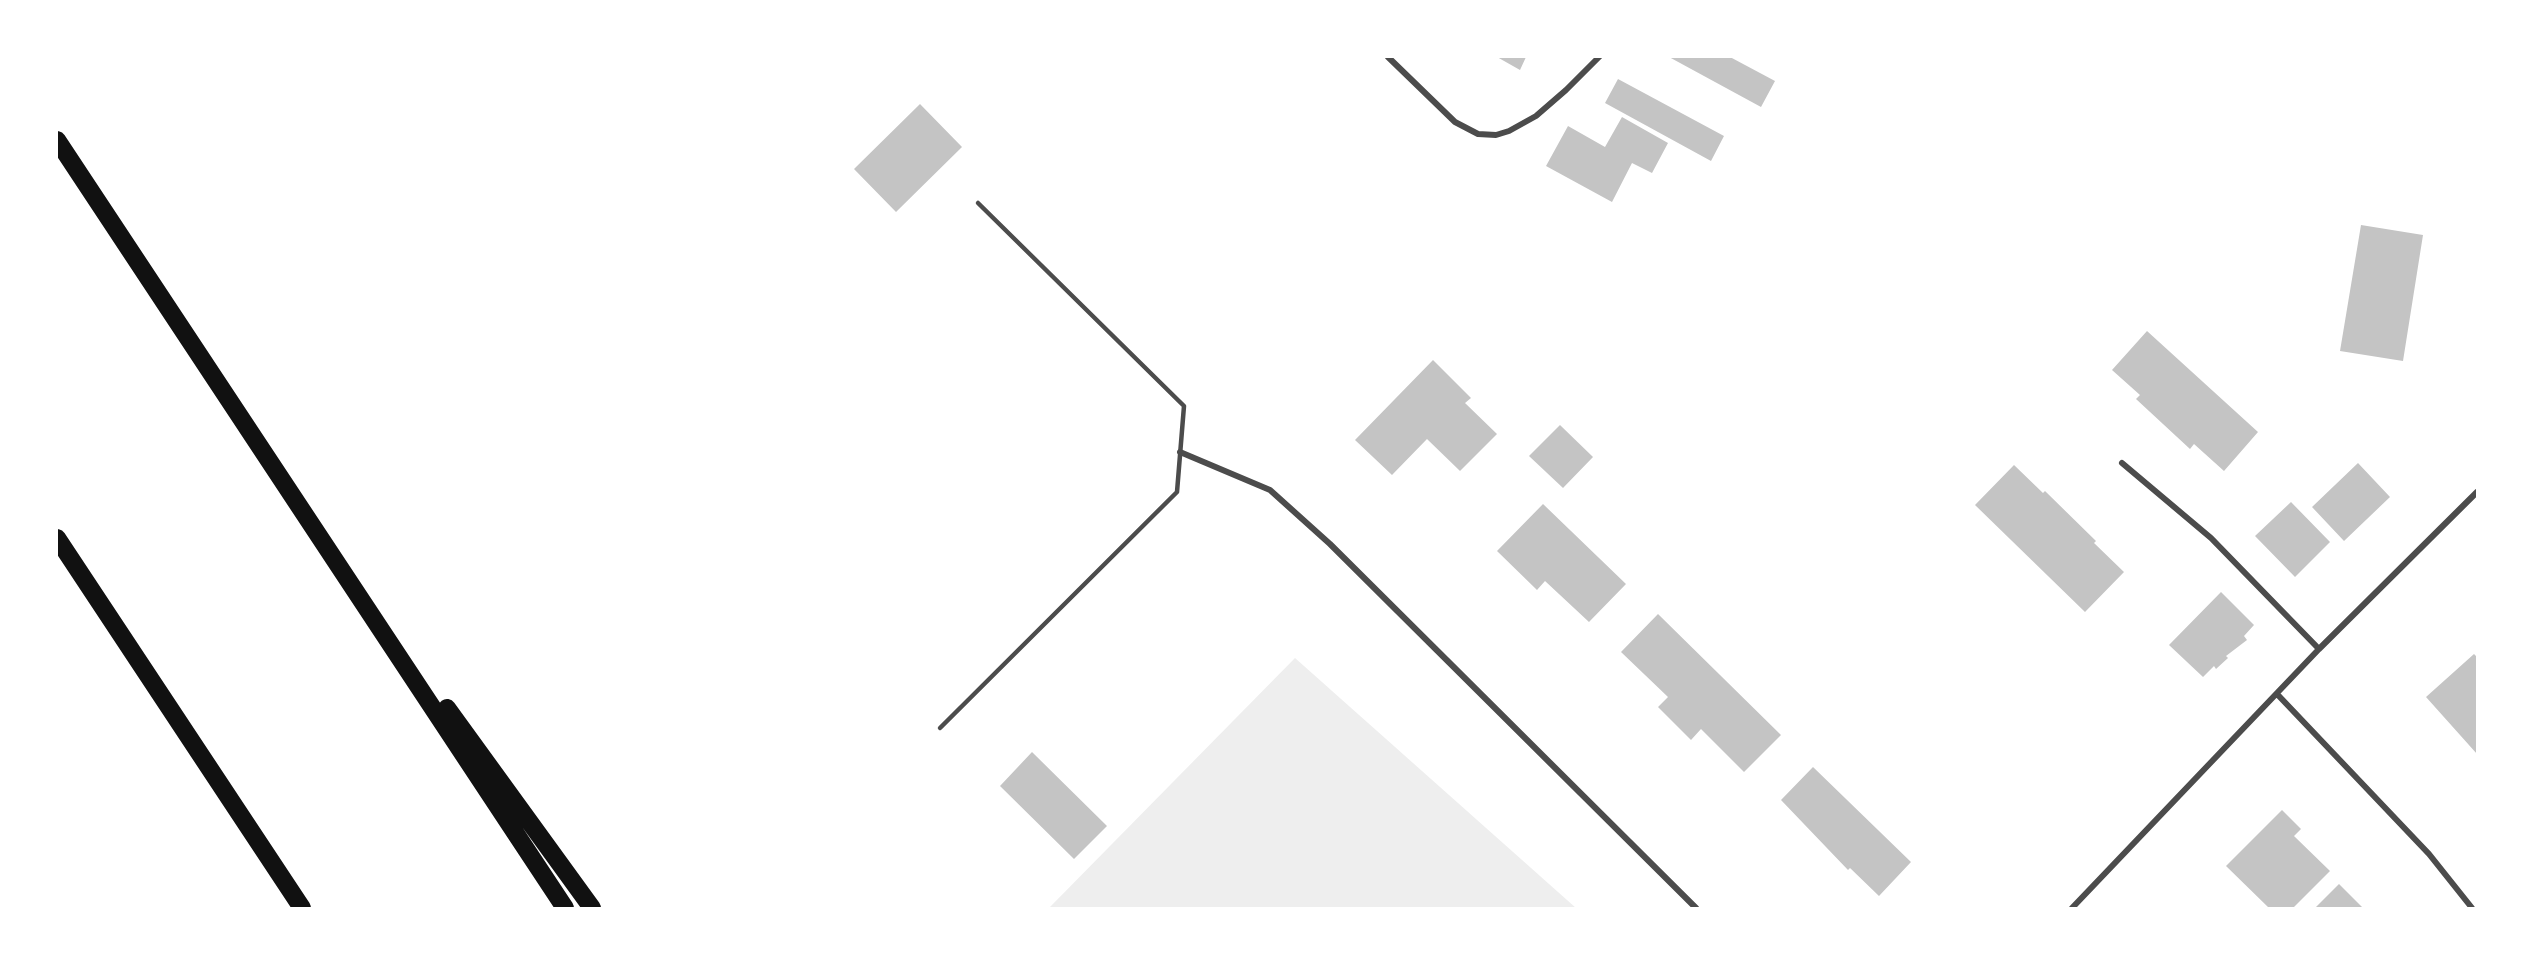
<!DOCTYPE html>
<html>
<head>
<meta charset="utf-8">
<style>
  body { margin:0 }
  #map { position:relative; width:2534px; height:965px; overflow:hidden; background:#fff; font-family:"Golos Text",sans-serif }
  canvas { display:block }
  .frame { position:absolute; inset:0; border:58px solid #fff; pointer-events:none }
</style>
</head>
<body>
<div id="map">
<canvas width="2534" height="965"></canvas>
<div class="frame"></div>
</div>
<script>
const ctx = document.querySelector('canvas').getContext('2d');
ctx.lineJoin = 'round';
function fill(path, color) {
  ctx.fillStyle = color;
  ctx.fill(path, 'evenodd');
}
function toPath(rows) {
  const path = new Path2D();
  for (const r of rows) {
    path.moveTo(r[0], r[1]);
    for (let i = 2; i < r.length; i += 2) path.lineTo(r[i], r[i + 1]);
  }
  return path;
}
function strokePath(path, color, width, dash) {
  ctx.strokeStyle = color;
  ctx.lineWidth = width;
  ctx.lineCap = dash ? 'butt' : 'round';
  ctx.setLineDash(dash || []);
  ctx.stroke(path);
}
fill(toPath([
  [1295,658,1576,908,1049,908]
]), '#eee');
fill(toPath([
  [1497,57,1526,57,1520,70],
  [1669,57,1730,57,1775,81,1761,107],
  [1618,79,1724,136,1711,161,1605,103],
  [920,104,962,147,896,212,854,169],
  [1622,117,1668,143,1652,173,1632,163,1612,202,1546,166,1568,126,1605,147],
  [2361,225,2423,235,2403,361,2340,351],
  [2147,331,2258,432,2224,471,2194,444,2190,449,2136,399,2140,395,2112,370],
  [1433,360,1471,398,1465,403,1497,434,1460,471,1427,439,1392,475,1355,440],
  [1560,425,1593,457,1563,488,1529,456],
  [2358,463,2390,497,2344,541,2312,507],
  [2014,465,2043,493,2045,491,2096,541,2094,543,2124,572,2085,612,1975,505],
  [2291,502,2330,542,2295,577,2255,536],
  [1543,504,1626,584,1589,622,1545,581,1537,590,1497,551],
  [2221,592,2254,625,2244,636,2247,640,2226,656,2228,658,2216,669,2214,666,2203,677,2169,645],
  [1658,614,1781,735,1744,772,1701,729,1691,740,1658,707,1668,697,1621,652],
  [2474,654,2477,657,2477,754,2426,697],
  [1032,752,1107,826,1074,859,1000,786],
  [1813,767,1911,862,1879,896,1850,868,1848,870,1781,800],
  [2282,810,2301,829,2294,836,2330,871,2293,908,2269,908,2226,866],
  [2339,884,2363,908,2315,908]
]), '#c4c4c4');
strokePath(toPath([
  [940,728,1177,492,1184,406,978,203]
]), '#4c4c4c', 4.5);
strokePath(toPath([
  [1388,57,1455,122,1478,134,1496,135,1509,131,1536,116,1566,90,1599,57],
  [1180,452,1270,490,1330,544,1696,908],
  [2122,463,2211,538,2319,649],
  [2277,694,2429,854,2472,908],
  [2072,908,2319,649,2477,492]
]), '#4c4c4c', 6);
strokePath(toPath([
  [57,140,565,908],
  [57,538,302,908],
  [447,708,592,908]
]), '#111', 18);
</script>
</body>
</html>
